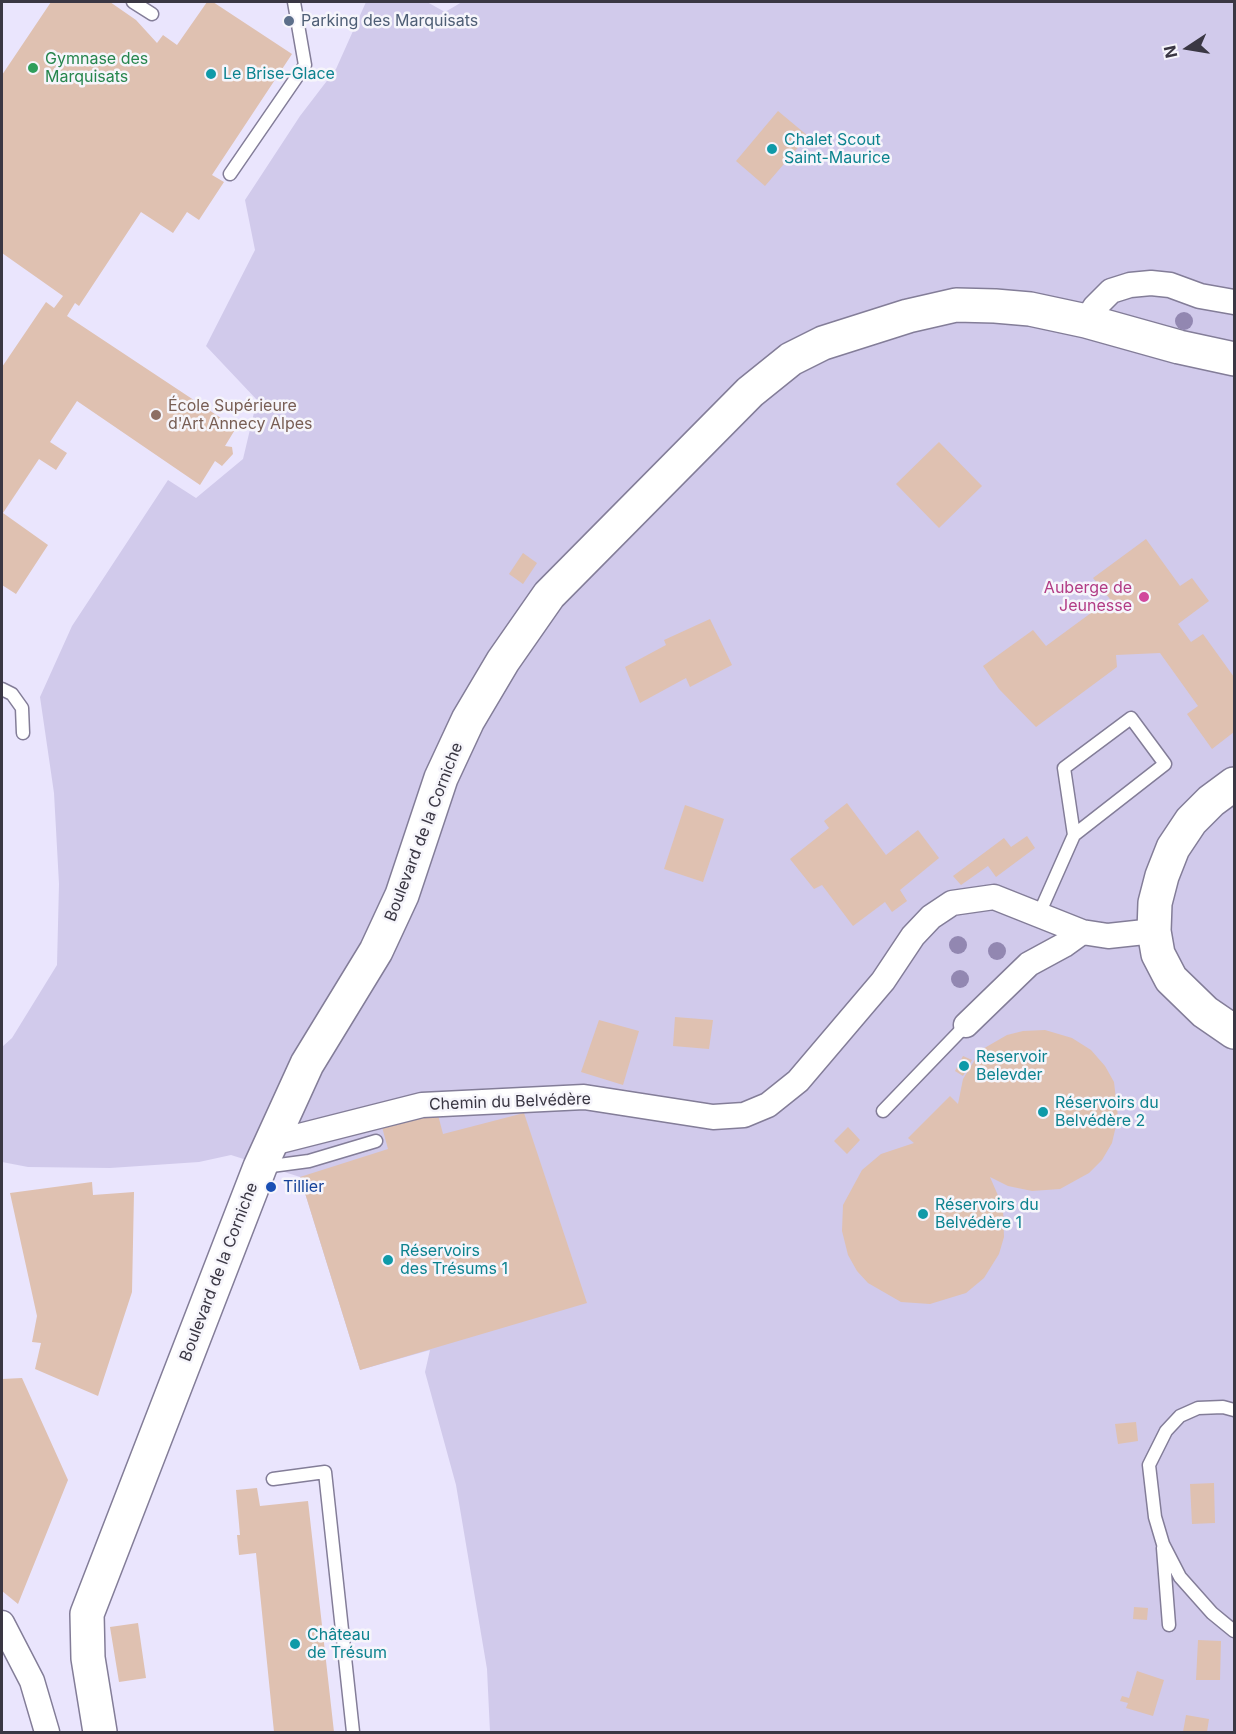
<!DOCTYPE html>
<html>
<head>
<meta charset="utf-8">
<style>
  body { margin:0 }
  #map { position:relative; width:1236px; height:1734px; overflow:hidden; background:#eae5fd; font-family:Inter,sans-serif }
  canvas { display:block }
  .frame { position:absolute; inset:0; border:3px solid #3a3743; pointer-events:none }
  .north { position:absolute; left:1158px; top:18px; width:60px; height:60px; -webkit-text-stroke:4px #f6f5fb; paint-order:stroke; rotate:258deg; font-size:16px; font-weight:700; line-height:24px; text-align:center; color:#3a3743 }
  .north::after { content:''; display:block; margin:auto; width:21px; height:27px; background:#3a3743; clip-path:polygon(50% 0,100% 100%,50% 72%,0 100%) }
</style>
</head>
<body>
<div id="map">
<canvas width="1236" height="1734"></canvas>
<div class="frame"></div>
<div class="north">N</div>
</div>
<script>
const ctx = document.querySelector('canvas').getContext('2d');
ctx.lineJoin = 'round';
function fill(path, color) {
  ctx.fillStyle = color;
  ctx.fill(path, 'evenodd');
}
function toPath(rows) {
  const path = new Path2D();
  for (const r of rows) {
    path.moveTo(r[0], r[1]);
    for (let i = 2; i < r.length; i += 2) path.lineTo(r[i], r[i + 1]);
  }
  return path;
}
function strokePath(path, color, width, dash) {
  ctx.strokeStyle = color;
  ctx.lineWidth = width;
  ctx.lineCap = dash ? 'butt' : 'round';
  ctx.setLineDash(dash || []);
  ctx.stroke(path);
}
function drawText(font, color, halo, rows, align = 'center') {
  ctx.font = font + ' Inter,sans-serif';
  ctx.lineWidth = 5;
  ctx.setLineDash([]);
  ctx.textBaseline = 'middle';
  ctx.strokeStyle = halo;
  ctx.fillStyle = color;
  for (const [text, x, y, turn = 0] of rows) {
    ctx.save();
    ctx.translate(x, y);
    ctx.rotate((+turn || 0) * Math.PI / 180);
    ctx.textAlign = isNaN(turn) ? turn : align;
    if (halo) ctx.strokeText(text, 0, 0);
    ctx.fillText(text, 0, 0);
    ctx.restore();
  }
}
fill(toPath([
  [366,2,427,2,445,12,462,2,1234,2,1234,1732,490,1732,487,1669,456,1485,425,1372,430,1350,360,1370,300,1177,231,1155,199,1162,110,1168,28,1167,2,1162,2,1047,12,1038,57,965,59,884,54,793,40,697,72,626,168,480,196,498,243,459,257,400,206,346,255,250,245,200,300,116,336,69]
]), '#d1caeb');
fill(toPath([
  [51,2,110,2,136,20,157,43,163,35,177,45,207,2,213,2,292,54,212,175,224,182,199,220,187,212,173,233,141,212,79,306,75,303,67,316,236,428,225,446,232,447,233,454,222,466,215,461,200,485,77,401,50,442,67,453,56,470,39,459,3,513,48,545,16,594,2,585,2,367,46,302,54,308,63,296,2,253,2,75],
  [778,111,808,136,765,186,736,161],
  [939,442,982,486,939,528,896,484],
  [1146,539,1180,586,1192,578,1209,601,1178,624,1191,642,1203,634,1234,677,1234,732,1212,749,1187,714,1198,706,1160,653,1116,655,1117,667,1036,727,999,689,983,666,1033,630,1046,646,1110,599,1093,578],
  [523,553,537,563,523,584,509,574],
  [710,619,732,665,690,687,686,678,640,703,625,667,666,645,664,640],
  [847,803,886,855,918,830,939,858,900,890,907,901,892,912,885,902,853,926,822,885,814,889,790,859,829,828,824,821],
  [685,805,724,819,703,882,664,869],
  [1027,836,1035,848,996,877,988,866,961,885,953,876,1004,838,1011,847],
  [675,1017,713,1020,709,1049,673,1046],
  [599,1020,639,1031,623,1085,581,1072],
  [1045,1030,1072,1038,1091,1050,1105,1066,1114,1082,1118,1117,1112,1143,1102,1160,1089,1173,1060,1189,1032,1191,1008,1186,990,1177,1003,1207,1004,1237,999,1254,984,1278,966,1293,930,1304,901,1302,868,1283,857,1271,848,1255,842,1231,843,1205,862,1170,881,1154,914,1143,908,1138,950,1096,958,1104,963,1079,981,1050,1007,1035,1023,1031],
  [963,1056,972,1060,963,1076,955,1071],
  [437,1111,443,1134,524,1113,587,1303,360,1370,300,1177,388,1149,382,1127],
  [848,1127,860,1140,847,1154,834,1141],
  [92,1182,93,1195,134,1192,132,1292,98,1396,35,1369,41,1343,32,1342,37,1316,10,1193],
  [22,1378,68,1480,18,1604,2,1591,2,1379],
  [1136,1422,1138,1441,1118,1444,1115,1424],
  [1214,1483,1215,1523,1192,1524,1190,1484],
  [257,1488,260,1506,308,1501,334,1732,274,1732,256,1553,239,1555,237,1535,240,1535,236,1490],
  [1134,1607,1148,1608,1147,1620,1133,1619],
  [138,1623,146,1678,119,1682,110,1627],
  [1198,1640,1221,1641,1220,1680,1196,1680],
  [1137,1671,1164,1680,1153,1716,1126,1708,1128,1703,1120,1701,1122,1696,1129,1698],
  [1186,1715,1209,1719,1207,1732,1183,1732]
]), '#dfc1b1');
const lane = toPath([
  [133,2,152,14],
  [230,174,305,65,294,2],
  [2,689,12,694,22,708,23,733],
  [1039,914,1074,835,1064,768,1131,718,1165,764,1074,835],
  [883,1111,966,1025],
  [264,1167,309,1161,376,1141],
  [1234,1410,1223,1407,1198,1408,1180,1416,1166,1431,1149,1465,1155,1517,1163,1544,1180,1577,1212,1613,1234,1631],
  [273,1479,325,1472,353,1732],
  [1163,1548,1169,1625]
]);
const street = toPath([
  [1086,321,1095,307,1111,291,1130,285,1151,283,1170,285,1200,296,1234,302],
  [966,1025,1029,964,1064,945,1082,932],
  [272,1143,422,1105,584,1097,713,1117,744,1115,768,1105,798,1081,883,981,913,936,931,917,952,903,994,897,1082,932,1108,936,1154,931],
  [2,1623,32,1681,47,1732]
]);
const secondary = toPath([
  [1234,784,1211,801,1191,821,1173,848,1162,876,1155,903,1154,931,1158,954,1171,979,1205,1012,1234,1032],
  [100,1732,88,1658,87,1614,260,1167,307,1064,376,951,402,895,441,778,468,720,503,661,549,595,750,392,791,359,823,343,908,316,956,305,995,306,1030,309,1086,321,1179,347,1234,359]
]);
strokePath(lane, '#837d98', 15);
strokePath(street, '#837d98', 27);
strokePath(secondary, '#837d98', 36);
strokePath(lane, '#fff', 12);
strokePath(street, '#fff', 24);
strokePath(secondary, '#fff', 33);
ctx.fillStyle = '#9287b1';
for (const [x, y] of [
  [1184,321],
  [958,945],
  [997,951],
  [960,979]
]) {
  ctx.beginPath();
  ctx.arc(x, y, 9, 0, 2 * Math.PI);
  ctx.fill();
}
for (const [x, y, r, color] of [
  [289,21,6,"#5c6f8a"],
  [33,68,6,"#2e9e5b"],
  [211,74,6,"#0f9aa8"],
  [772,149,6,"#0f9aa8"],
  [156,415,6,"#8d6e63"],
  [1144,597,6,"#d1479c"],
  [964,1066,6,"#0f9aa8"],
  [1043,1112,6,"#0f9aa8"],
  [271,1187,6,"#1a4fb4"],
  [923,1214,6,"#0f9aa8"],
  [388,1260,6,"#0f9aa8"],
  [295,1644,6,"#0f9aa8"]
]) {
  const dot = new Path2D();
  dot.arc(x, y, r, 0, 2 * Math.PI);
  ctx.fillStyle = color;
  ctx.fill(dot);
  strokePath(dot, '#f6f5fb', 2);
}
drawText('16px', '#4e5e75', '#f6f5fb', [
  ["Parking des Marquisats",301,21]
], 'left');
drawText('16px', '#27864d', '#f6f5fb', [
  ["Gymnase des",45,59],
  ["Marquisats",45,77]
], 'left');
drawText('16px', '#0d838f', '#f6f5fb', [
  ["Le Brise-Glace",223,74],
  ["Chalet Scout",784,140],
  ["Saint-Maurice",784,158],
  ["Reservoir",976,1057],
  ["Belevder",976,1075],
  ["Réservoirs du",1055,1103],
  ["Belvédère 2",1055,1121],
  ["Réservoirs du",935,1205],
  ["Belvédère 1",935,1223],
  ["Réservoirs",400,1251],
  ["des Trésums 1",400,1269],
  ["Château",307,1635],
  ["de Trésum",307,1653]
], 'left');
drawText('16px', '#785e54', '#f6f5fb', [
  ["École Supérieure",168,406],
  ["d'Art Annecy Alpes",168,424]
], 'left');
drawText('16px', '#b23c85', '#f6f5fb', [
  ["Auberge de",1132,588],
  ["Jeunesse",1132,606]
], 'right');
drawText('16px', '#3a3743', '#f6f5fb', [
  ["Boulevard de la Corniche",424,832,-69],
  ["Chemin du Belvédère",510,1102,-2],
  ["Boulevard de la Corniche",219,1272,-69]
]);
drawText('16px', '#164399', '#f6f5fb', [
  ["Tillier",283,1187]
], 'left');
</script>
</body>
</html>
